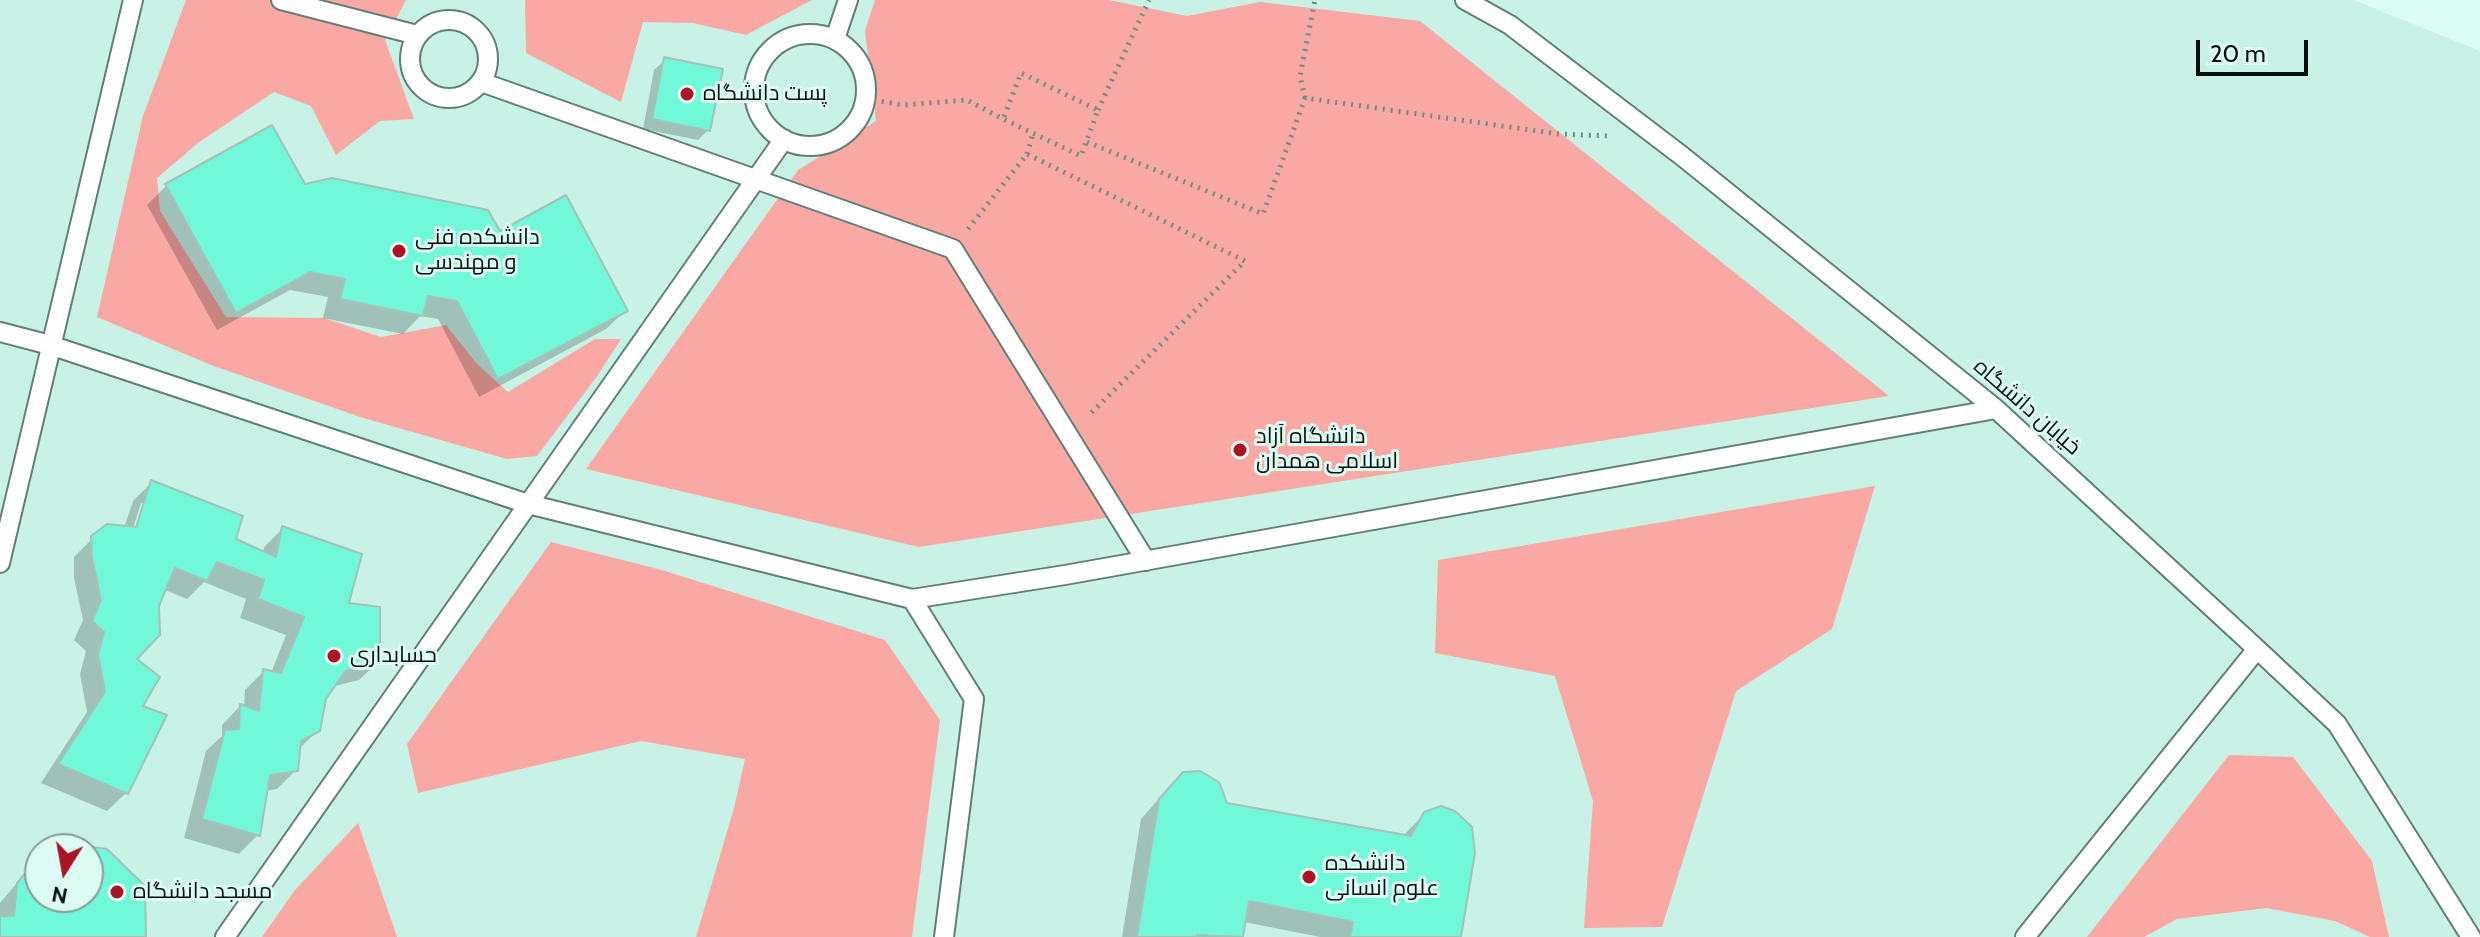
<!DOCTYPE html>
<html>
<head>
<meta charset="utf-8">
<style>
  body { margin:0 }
  #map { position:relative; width:2480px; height:937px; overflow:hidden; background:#dcfcf3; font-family:Cabin,sans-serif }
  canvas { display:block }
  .north { position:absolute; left:24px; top:833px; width:80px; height:80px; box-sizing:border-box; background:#dcfcf3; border:2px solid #869e97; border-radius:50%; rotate:191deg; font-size:22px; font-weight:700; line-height:32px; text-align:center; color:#05100d }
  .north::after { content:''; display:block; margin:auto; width:28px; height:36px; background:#aa1426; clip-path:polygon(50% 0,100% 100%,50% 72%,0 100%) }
  .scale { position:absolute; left:2196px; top:40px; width:112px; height:36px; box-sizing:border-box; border:4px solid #05100d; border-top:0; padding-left:10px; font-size:24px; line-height:28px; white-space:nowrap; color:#05100d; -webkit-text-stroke:6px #dcfcf3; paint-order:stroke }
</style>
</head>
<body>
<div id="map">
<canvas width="2480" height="937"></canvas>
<div class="north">N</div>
<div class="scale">20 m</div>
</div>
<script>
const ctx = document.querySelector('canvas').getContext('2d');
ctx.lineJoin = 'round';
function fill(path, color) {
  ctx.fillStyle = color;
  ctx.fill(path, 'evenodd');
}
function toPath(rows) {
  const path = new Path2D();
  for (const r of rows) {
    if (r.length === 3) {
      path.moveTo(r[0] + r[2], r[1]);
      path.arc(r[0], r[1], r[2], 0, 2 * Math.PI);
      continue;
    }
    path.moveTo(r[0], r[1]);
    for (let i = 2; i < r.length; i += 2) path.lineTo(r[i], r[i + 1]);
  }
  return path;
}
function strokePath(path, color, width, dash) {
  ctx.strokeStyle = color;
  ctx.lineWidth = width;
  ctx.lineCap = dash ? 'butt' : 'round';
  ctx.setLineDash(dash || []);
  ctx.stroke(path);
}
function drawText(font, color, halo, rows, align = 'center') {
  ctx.font = font + ' Cabin,Cairo,sans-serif';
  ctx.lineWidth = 6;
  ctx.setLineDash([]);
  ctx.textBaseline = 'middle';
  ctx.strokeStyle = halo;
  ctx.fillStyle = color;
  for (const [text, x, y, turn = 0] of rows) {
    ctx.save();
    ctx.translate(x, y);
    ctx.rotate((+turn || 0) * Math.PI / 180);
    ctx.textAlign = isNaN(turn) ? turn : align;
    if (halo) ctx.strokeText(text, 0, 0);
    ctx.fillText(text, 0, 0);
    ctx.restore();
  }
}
fill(toPath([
  [0,0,2354,0,2480,51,2480,937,0,937],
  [40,849,88,849,88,897,40,897]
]), '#c9f2e7');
fill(toPath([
  [186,0,406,0,385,40,414,119,380,121,336,155,311,106,274,92,198,143,157,178,160,211,226,317,324,318,381,337,446,325,477,364,508,392,595,339,621,339,598,375,537,456,507,459,360,417,211,365,97,317,143,116],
  [525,0,812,0,746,35,693,23,643,22,621,102,526,53],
  [875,0,1109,0,1187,16,1260,2,1420,21,1889,396,919,547,586,469,798,170,876,121,865,31],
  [1875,486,1832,629,1736,691,1662,927,1584,928,1593,801,1555,676,1435,653,1438,560],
  [551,542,662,570,885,640,940,720,912,937,696,937,734,808,745,759,641,741,418,793,407,744],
  [2229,755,2293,757,2372,861,2389,937,2370,937,2335,921,2266,908,2177,919,2144,937,2087,937],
  [358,823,397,937,262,937,295,890]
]), '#faa8a4');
fill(toPath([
  [665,60,708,130,698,140,643,129,654,70],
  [272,128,304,186,499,233,625,311,606,329,479,397,438,319,420,316,403,334,323,318,328,297,290,290,217,330,147,205,166,186],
  [151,483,233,540,263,553,264,547,283,528,346,605,378,662,359,680,331,687,324,698,318,730,298,750,296,770,277,789,266,791,258,835,239,854,184,838,206,751,222,736,222,725,240,706,244,707,245,690,264,671,271,673,286,635,240,618,246,599,204,582,187,599,165,590,134,659,140,707,126,793,107,811,41,783,87,712,80,674,86,651,74,640,83,620,74,578,74,557,93,538,124,528,133,501],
  [141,503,145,503,134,537,131,535],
  [1164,793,1403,836,1425,813,1459,937,1320,937,1244,922,1241,937,1122,937,1141,819],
  [52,844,106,850,144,937,0,937,0,903,40,856,40,897,88,897,88,849,47,849]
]), '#0003');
const building = toPath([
  [664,57,723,69,710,131,652,119,664,57],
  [272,125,305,184,332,178,488,210,500,231,566,195,628,311,498,379,457,301,428,296,423,316,340,299,345,279,310,272,236,313,165,184,272,125],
  [151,480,243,516,236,539,276,557,282,526,362,554,349,603,380,607,380,662,345,671,326,699,320,731,301,741,298,771,270,775,260,836,202,819,225,730,239,729,240,704,259,711,263,669,281,673,304,617,258,599,264,580,217,562,207,581,175,568,159,606,160,635,137,659,160,677,143,706,167,715,128,794,58,764,105,692,98,654,104,632,92,621,101,600,92,558,91,536,107,524,136,527,151,480],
  [1200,771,1219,782,1227,803,1411,836,1424,812,1441,806,1455,811,1472,827,1475,853,1461,937,1350,937,1353,922,1249,901,1243,937,1197,935,1196,937,1137,937,1159,799,1183,772,1200,771],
  [51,842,107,849,145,886,146,937,0,937,0,916,14,916,17,883,40,856,40,897,88,897,88,849,46,849,51,842]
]);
fill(building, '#70f8d9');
strokePath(building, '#a4c3ba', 2);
const lane = toPath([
  [281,0,417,35],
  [1465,0,1510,25,1682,156,1996,409,2257,649,2337,724,2471,937],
  [449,59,39],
  [810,90,56],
  [835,39,848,0],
  [481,82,953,249,1146,561],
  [0,332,50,345,528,504,912,599,1065,575,1996,409],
  [0,563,133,0],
  [912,599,974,699,944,937],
  [225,937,784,139],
  [2025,937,2257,649]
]);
strokePath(lane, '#627f77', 22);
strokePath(toPath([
  [1305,98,1300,76,1315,0],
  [866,99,903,105,967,100,1003,119,1081,156,1098,110,1021,73,1003,119],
  [1098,110,1149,0],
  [1087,142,1263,214,1305,98,1559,134,1609,136],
  [1027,154,1033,133],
  [968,229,1027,154,1245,261,1089,415]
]), '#758b85', 5, [2, 6]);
strokePath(lane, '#fff', 18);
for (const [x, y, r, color] of [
  [687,94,8,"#aa1426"],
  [399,251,8,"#aa1426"],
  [1240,450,8,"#aa1426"],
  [334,656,8,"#aa1426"],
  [1309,877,8,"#aa1426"],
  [117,892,8,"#aa1426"]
]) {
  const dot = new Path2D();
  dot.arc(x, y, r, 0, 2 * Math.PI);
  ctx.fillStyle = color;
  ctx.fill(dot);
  strokePath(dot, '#dcfcf3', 3);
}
drawText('22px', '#05100d', '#dcfcf3', [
  ["پست دانشگاه",703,94],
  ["دانشکده فنی",415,238],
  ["و مهندسی",415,263],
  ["دانشگاه آزاد",1256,437],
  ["اسلامی همدان",1256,462],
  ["حسابداری",350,656],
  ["دانشکده",1325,864],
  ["علوم انسانی",1325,889],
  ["مسجد دانشگاه",133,892]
], 'left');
drawText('22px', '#05100d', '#dcfcf3', [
  ["خیابان دانشگاه",2027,407,41]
]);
</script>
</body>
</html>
